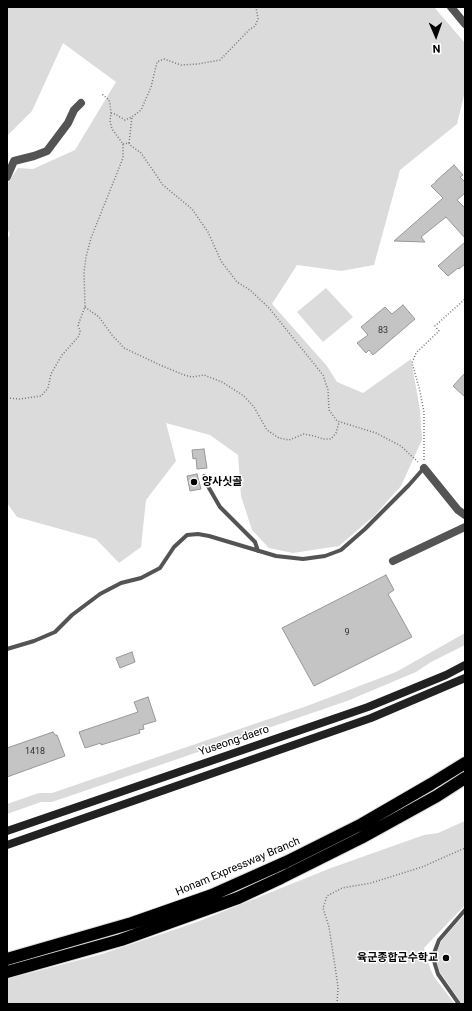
<!DOCTYPE html>
<html>
<head>
<meta charset="utf-8">
<style>
  body { margin:0 }
  #map { position:relative; width:472px; height:1011px; overflow:hidden; background:#fff; font-family:Roboto,sans-serif }
  canvas { display:block }
  .frame { position:absolute; inset:0; border:8px solid #000; pointer-events:none }
  .north { position:absolute; left:416px; top:16px; width:40px; height:40px; -webkit-text-stroke:3px #fff; paint-order:stroke; rotate:178deg; font-size:11px; font-weight:700; line-height:16px; text-align:center; color:#000 }
  .north::after { content:''; display:block; margin:auto; width:14px; height:18px; background:#000; clip-path:polygon(50% 0,100% 100%,50% 72%,0 100%) }
</style>
</head>
<body>
<div id="map">
<canvas width="472" height="1011"></canvas>
<div class="frame"></div>
<div class="north">N</div>
</div>
<script>
const ctx = document.querySelector('canvas').getContext('2d');
ctx.lineJoin = 'round';
function fill(path, color) {
  ctx.fillStyle = color;
  ctx.fill(path, 'evenodd');
}
function toPath(rows) {
  const path = new Path2D();
  for (const r of rows) {
    path.moveTo(r[0], r[1]);
    for (let i = 2; i < r.length; i += 2) path.lineTo(r[i], r[i + 1]);
  }
  return path;
}
function strokePath(path, color, width, dash) {
  ctx.strokeStyle = color;
  ctx.lineWidth = width;
  ctx.lineCap = dash ? 'butt' : 'round';
  ctx.setLineDash(dash || []);
  ctx.stroke(path);
}
function drawText(font, color, halo, rows, align = 'center') {
  ctx.font = font + ' Roboto,"Noto Sans KR",sans-serif';
  ctx.lineWidth = 3;
  ctx.setLineDash([]);
  ctx.textBaseline = 'middle';
  ctx.strokeStyle = halo;
  ctx.fillStyle = color;
  for (const [text, x, y, turn = 0] of rows) {
    ctx.save();
    ctx.translate(x, y);
    ctx.rotate((+turn || 0) * Math.PI / 180);
    ctx.textAlign = isNaN(turn) ? turn : align;
    if (halo) ctx.strokeText(text, 0, 0);
    ctx.fillText(text, 0, 0);
    ctx.restore();
  }
}
fill(toPath([
  [7,7,434,7,465,43,465,91,457,124,400,170,374,265,341,271,297,265,272,304,327,366,337,382,363,393,411,359,420,410,422,440,401,486,374,516,339,546,293,553,269,548,252,530,241,496,238,455,210,435,166,423,176,461,146,500,141,547,119,563,96,539,17,517,7,503,7,240,10,234,7,229,7,184,18,168,33,169,75,150,116,82,63,43,32,111,7,136],
  [326,288,353,317,323,342,297,312],
  [465,633,465,645,431,662,416,672,347,701,52,802,41,802,7,814,7,804,39,793,52,793,307,706,396,672],
  [465,821,465,905,424,948,430,968,434,977,455,1004,7,1004,7,979,102,954,197,922,331,868,424,835,438,833],
  [465,914,465,1004,462,1004,440,972,436,961,436,954,442,940]
]), '#dbdbdb');
const building = toPath([
  [454,165,463,175,460,177,465,182,465,193,457,200,465,208,465,238,446,217,421,237,425,242,394,241,443,198,431,186,436,182,436,181,454,165],
  [465,242,465,264,459,269,458,268,448,276,438,266,465,242],
  [403,305,415,319,373,355,369,350,366,353,357,343,368,335,361,327,385,307,392,314,403,305],
  [465,373,465,397,453,386,465,373],
  [204,449,207,468,197,469,196,458,193,459,192,450,204,449],
  [197,474,201,489,190,491,187,476,197,474],
  [386,575,394,590,388,594,412,637,314,686,282,628,386,575],
  [132,652,135,662,120,668,116,658,132,652],
  [148,697,156,721,143,725,144,729,139,730,140,733,101,745,101,743,85,748,79,732,138,712,134,702,148,697],
  [53,732,55,735,57,735,65,756,7,777,7,748,53,732]
]);
fill(building, '#c4c4c4');
strokePath(building, '#989898', 1);
const highway = toPath([
  [7,959,132,923,212,895,286,862,362,824,431,784,465,763],
  [7,972,121,940,238,898,281,878,361,838,437,796,465,778]
]);
strokePath(highway, '#dbdbdb', 14);
strokePath(toPath([
  [111,113,115,114,125,120,132,117,141,110,151,87,157,62,164,59,181,65,198,64,220,60,249,30,255,26,258,19,256,7],
  [129,143,132,117],
  [123,144,129,143,130,145,141,153,163,185,192,209,208,232,221,261,237,282,250,290,269,308,323,375,328,390,329,410,337,421,376,433,401,446,418,462],
  [85,307,99,317,112,335,124,348,160,365,184,375,192,377,204,375,222,382,244,396,254,407,267,430,279,438,289,440,304,434,314,436,323,439,331,439,336,433,339,422],
  [7,398,20,399,41,396,48,388,51,374,62,355,79,336,80,331,78,325,85,307,84,272,86,257,91,238,123,158,123,144,112,129,110,121,111,113,110,104,109,100,102,94],
  [424,460,424,412,419,387,412,363,416,353,439,331,435,326,465,299],
  [337,1004,338,987,335,966,329,927,323,908,327,896,342,888,371,883,422,867,465,848]
]), '#767676', 1.5, [1, 2]);
strokePath(toPath([
  [204,476,209,488,220,507,255,542,258,551],
  [7,649,34,641,55,632,72,615,100,594,121,583,141,578,160,568,174,547,187,535,198,534,209,536,276,556,303,559,325,556,341,550,365,529,409,485,424,468],
  [459,1004,438,974,434,961,433,956,439,940,465,910]
]), '#545454', 4);
strokePath(toPath([
  [451,7,465,24],
  [7,177,14,161,34,156,47,151,68,123,74,110,81,103],
  [424,468,458,510,465,515],
  [393,561,465,527]
]), '#545454', 8);
strokePath(toPath([
  [7,831,368,707,446,675,465,665],
  [7,845,371,718,465,678]
]), '#212121', 8);
strokePath(highway, '#000', 12);
for (const [x, y, r, color] of [
  [194,482,4,"#000"],
  [446,958,4,"#000"]
]) {
  const dot = new Path2D();
  dot.arc(x, y, r, 0, 2 * Math.PI);
  ctx.fillStyle = color;
  ctx.fill(dot);
  strokePath(dot, '#fff', 1.5);
}
drawText('9px', '#313131', null, [
  ["83",383,331],
  ["9",347,633],
  ["1418",35,752]
]);
drawText('bold 11px', '#000', '#fff', [
  ["양사싯골",202,482],
  ["육군종합군수학교",438,958,"right"]
], 'left');
drawText('11px', '#000', '#fff', [
  ["Yuseong-daero",234,741,-19],
  ["Honam Expressway Branch",238,867,-23]
]);
</script>
</body>
</html>
